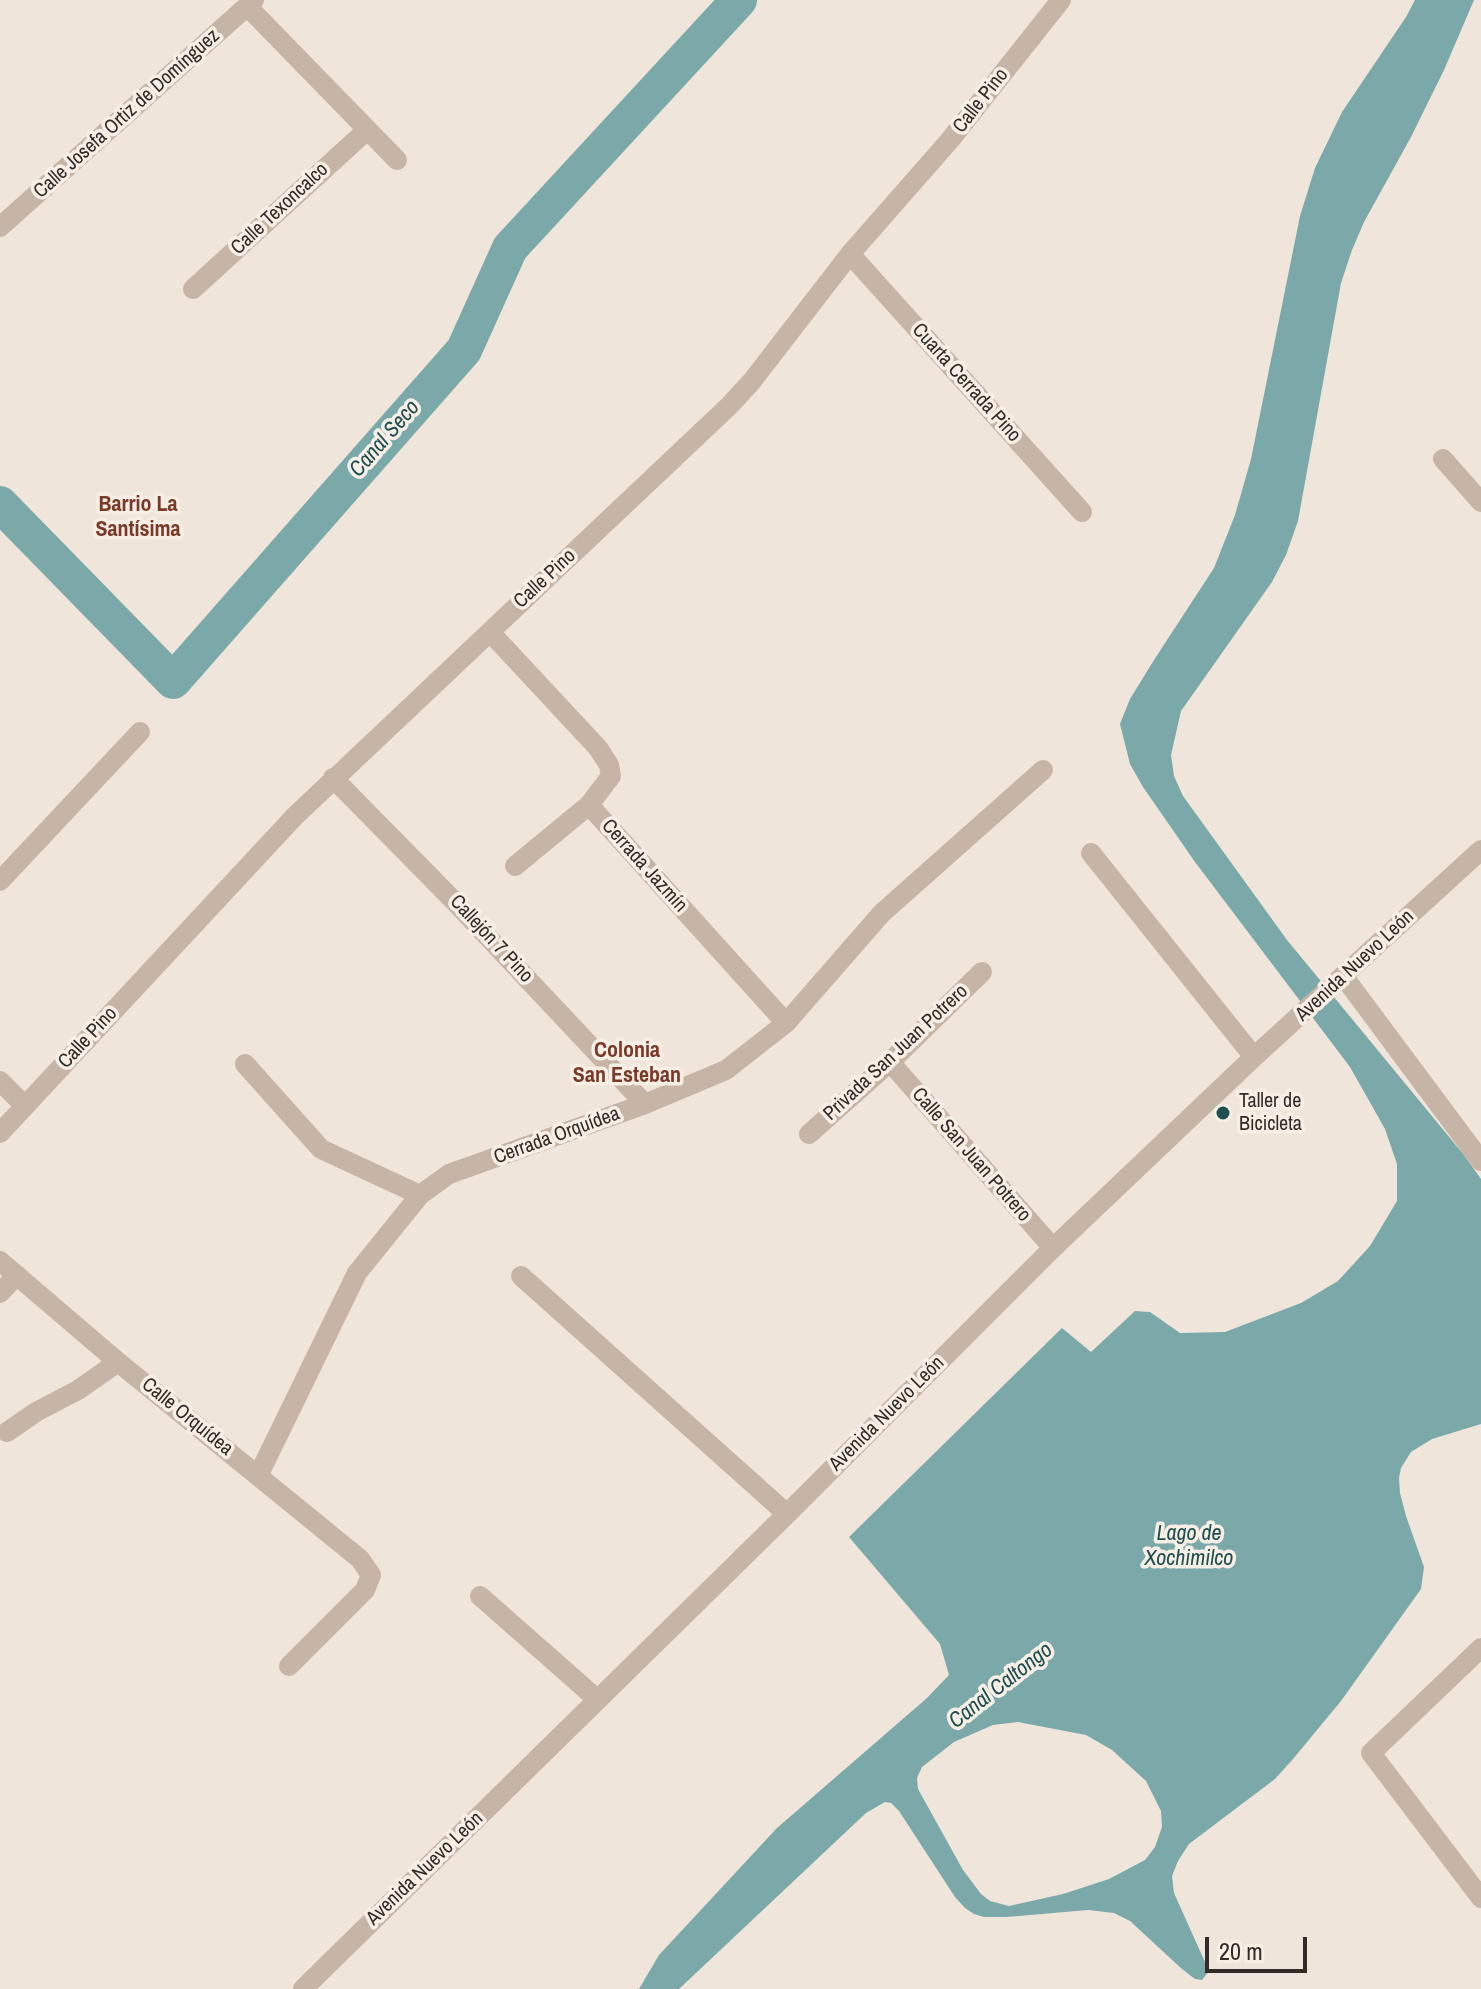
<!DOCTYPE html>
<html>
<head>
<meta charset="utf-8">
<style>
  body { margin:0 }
  #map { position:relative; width:1481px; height:1989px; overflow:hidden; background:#efe5da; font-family:"Archivo Narrow",sans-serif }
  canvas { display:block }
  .scale { position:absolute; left:1205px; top:1937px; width:102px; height:36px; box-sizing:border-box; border:4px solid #332b27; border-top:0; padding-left:10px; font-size:24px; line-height:28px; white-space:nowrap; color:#332b27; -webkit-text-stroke:6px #f7efe6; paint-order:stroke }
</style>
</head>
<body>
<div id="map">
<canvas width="1481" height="1989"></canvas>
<div class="scale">20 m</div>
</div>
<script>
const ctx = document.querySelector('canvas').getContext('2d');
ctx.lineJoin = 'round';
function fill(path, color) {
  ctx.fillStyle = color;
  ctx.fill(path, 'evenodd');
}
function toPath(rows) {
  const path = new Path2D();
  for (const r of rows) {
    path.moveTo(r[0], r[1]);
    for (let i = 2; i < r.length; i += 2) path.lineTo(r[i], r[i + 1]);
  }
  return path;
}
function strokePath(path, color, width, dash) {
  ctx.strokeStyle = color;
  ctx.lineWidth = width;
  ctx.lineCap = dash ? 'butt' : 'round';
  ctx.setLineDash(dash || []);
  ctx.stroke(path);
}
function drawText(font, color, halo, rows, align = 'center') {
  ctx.font = font + ' "Archivo Narrow",sans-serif';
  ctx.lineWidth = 7;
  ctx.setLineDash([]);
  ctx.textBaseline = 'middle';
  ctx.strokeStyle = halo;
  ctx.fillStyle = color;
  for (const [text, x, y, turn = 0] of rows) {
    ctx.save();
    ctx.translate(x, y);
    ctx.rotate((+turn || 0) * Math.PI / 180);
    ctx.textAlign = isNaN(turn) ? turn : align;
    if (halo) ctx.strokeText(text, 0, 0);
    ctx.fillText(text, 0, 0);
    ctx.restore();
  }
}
fill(toPath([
  [1415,0,1474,0,1444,70,1411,137,1364,222,1352,250,1341,283,1298,521,1286,555,1272,582,1181,711,1171,755,1174,776,1183,796,1287,940,1464,1155,1481,1179,1481,1424,1432,1439,1411,1452,1401,1468,1399,1478,1400,1493,1406,1516,1424,1567,1421,1589,1341,1701,1293,1759,1275,1779,1189,1844,1178,1861,1172,1876,1174,1893,1209,1971,1202,1980,1195,1979,1182,1969,1130,1921,1114,1913,1088,1910,1007,1917,984,1917,974,1914,965,1908,955,1897,899,1811,891,1803,885,1802,866,1813,679,1989,639,1989,659,1955,777,1828,927,1698,949,1675,940,1644,849,1537,1062,1328,1091,1352,1135,1311,1150,1312,1180,1333,1225,1332,1301,1303,1338,1281,1370,1246,1397,1201,1397,1164,1385,1129,1350,1067,1195,862,1143,787,1130,764,1120,724,1130,699,1154,660,1214,568,1235,515,1251,459,1300,216,1315,168,1342,112,1406,17],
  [1018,1722,1086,1735,1112,1750,1146,1781,1161,1811,1162,1827,1155,1847,1145,1860,1109,1879,1063,1894,1009,1906,990,1901,981,1894,963,1870,918,1789,917,1778,922,1767,954,1742,993,1725]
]), '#7ba9aa');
strokePath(toPath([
  [0,504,173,681,464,350,510,248,739,0]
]), '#7ba9aa', 36);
strokePath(toPath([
  [247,6,397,160],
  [0,227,254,0],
  [850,254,1082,512],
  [193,289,367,130],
  [1443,459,1481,502],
  [490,632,598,748,609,765,611,776,589,805,786,1023],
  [333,778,455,902,645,1104],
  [1091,853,1254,1057],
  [515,866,589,805],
  [0,881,140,732],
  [1344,977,1481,1161],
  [890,1062,1053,1248],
  [245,1064,321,1149,420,1195],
  [0,1081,25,1106],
  [0,1133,295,816,729,406,752,381,850,254,950,140,1061,0],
  [809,1134,890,1062,982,972],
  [0,1261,118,1362,360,1559,371,1575,365,1590,289,1666],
  [521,1276,787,1514],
  [0,1293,17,1275],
  [7,1432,36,1412,78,1390,118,1362],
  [259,1474,357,1273,420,1195,449,1174,645,1104,726,1070,786,1023,882,913,1043,770],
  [480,1596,598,1700],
  [1481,1648,1371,1753,1481,1898],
  [303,1989,787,1514,1053,1248,1254,1057,1481,850]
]), '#c6b5a7', 20);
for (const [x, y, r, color] of [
  [1223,1113,8,"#204f51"]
]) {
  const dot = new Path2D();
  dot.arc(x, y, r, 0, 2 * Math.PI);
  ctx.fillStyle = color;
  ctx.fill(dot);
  strokePath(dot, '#f7efe6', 3);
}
drawText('20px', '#332b27', '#f7efe6', [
  ["Calle Pino",981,101,-52],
  ["Calle Josefa Ortiz de Domínguez",127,114,-42],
  ["Calle Texoncalco",280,209,-43],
  ["Cuarta Cerrada Pino",966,383,48],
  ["Calle Pino",545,579,-43],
  ["Cerrada Jazmín",644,866,48],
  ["Callejón 7 Pino",491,939,47],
  ["Avenida Nuevo León",1355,966,-43],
  ["Calle Pino",88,1038,-47],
  ["Privada San Juan Potrero",896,1053,-43],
  ["Cerrada Orquídea",557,1136,-20],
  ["Calle San Juan Potrero",971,1155,49],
  ["Avenida Nuevo León",887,1414,-45],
  ["Calle Orquídea",187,1417,39],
  ["Avenida Nuevo León",425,1869,-44]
]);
drawText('20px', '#332b27', '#f7efe6', [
  ["Taller de",1239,1102],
  ["Bicicleta",1239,1125]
], 'left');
drawText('italic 22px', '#204f51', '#f7efe6', [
  ["Canal Seco",385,439,-49],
  ["Lago de",1189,1534],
  ["Xochimilco",1189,1559],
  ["Canal Caltongo",1001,1686,-38]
]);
drawText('bold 22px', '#7b3927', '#f7efe6', [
  ["Barrio La",138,505],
  ["Santísima",138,530],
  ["Colonia",627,1051],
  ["San Esteban",627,1076]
]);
</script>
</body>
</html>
